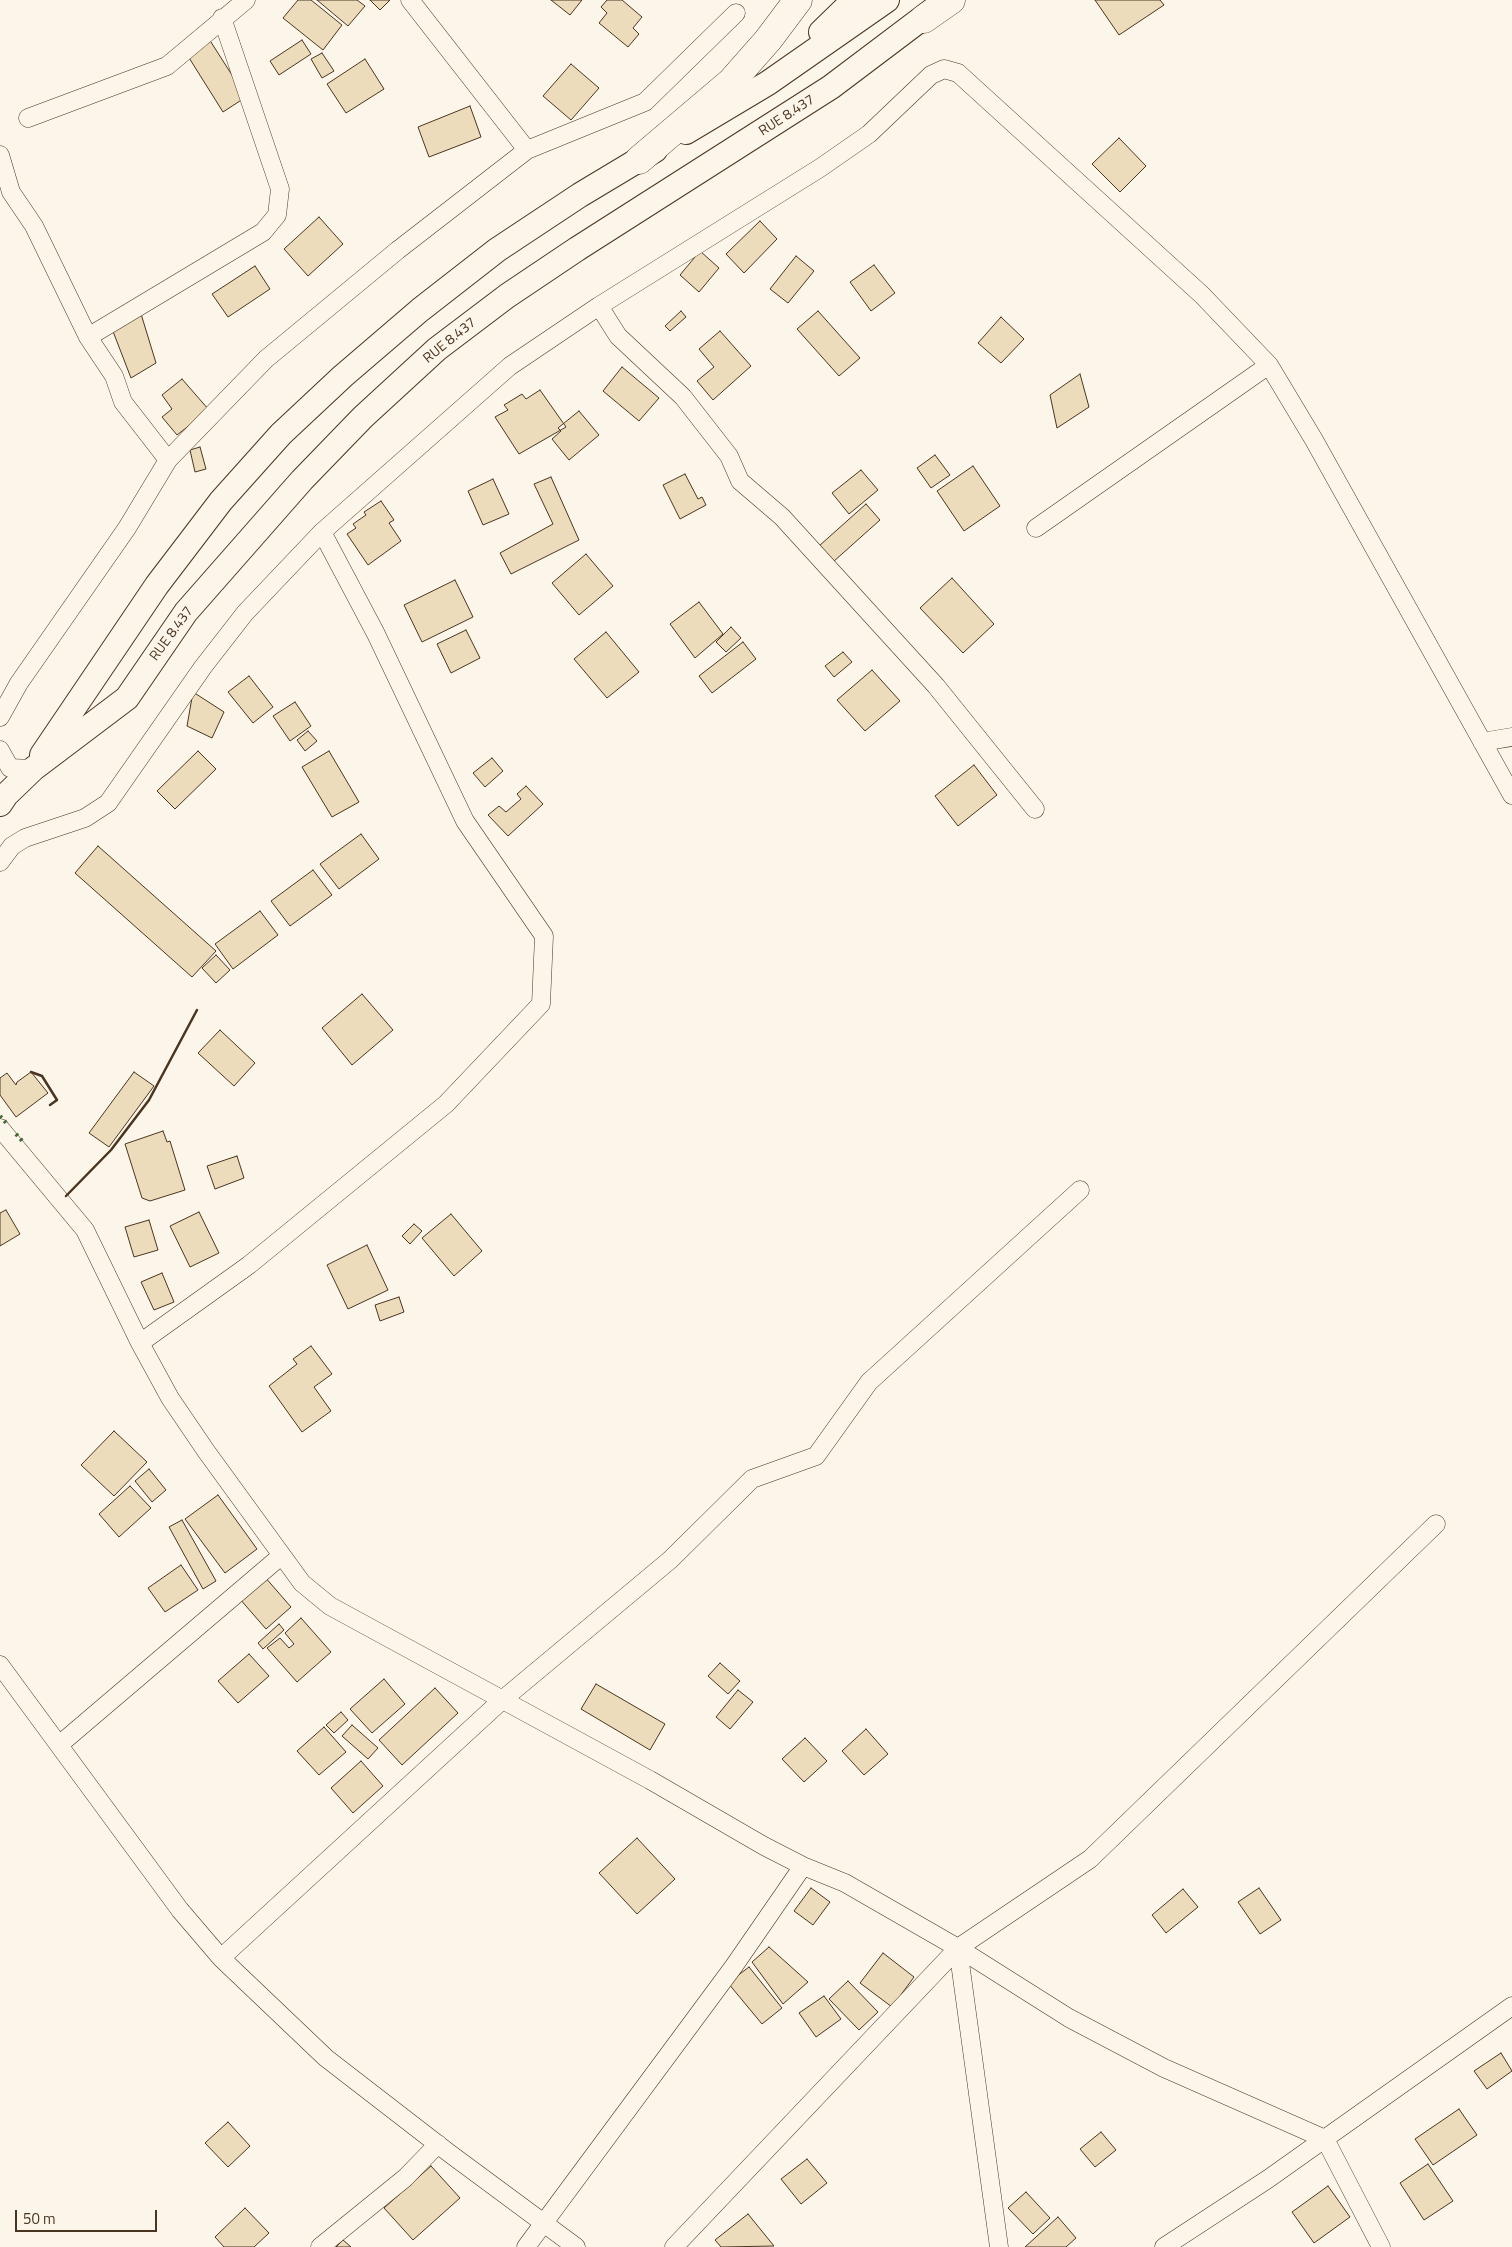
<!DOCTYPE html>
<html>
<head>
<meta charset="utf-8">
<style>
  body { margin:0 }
  #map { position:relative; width:1512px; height:2247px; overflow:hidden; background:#fbf6e9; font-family:"Titillium Web",sans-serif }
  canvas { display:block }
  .scale { position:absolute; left:15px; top:2210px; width:142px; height:22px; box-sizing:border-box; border:2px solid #4a3520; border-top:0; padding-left:6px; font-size:15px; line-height:18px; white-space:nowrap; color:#4a3520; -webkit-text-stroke:4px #fbf6e9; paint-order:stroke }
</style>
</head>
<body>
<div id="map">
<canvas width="1512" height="2247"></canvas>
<div class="scale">50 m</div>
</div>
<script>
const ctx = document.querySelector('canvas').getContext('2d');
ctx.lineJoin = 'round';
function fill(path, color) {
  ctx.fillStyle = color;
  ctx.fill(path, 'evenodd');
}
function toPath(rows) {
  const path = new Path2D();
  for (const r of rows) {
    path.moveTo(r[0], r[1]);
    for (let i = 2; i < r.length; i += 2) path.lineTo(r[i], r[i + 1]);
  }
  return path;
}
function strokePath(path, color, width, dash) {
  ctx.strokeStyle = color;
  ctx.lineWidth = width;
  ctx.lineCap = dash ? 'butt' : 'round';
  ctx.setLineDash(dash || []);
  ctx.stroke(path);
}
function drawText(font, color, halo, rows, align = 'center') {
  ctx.font = font + ' "Titillium Web",sans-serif';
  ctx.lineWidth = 4;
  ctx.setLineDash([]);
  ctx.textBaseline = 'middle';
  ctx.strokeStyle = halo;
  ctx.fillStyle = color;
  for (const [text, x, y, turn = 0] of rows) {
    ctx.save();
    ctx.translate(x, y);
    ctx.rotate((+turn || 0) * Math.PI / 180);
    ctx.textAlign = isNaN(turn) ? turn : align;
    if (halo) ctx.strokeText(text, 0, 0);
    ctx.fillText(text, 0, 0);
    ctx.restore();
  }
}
const building = toPath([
  [298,0,311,0,342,25,323,50,283,18,298,0],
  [317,0,357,0,365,6,348,26,317,0],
  [370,0,390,0,380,10,370,0],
  [551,0,582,0,570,15,551,0],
  [607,0,622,0,642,17,633,28,639,34,628,47,599,23,607,13,601,7,607,0],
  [1095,0,1160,0,1164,5,1119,35,1095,0],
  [209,39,246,97,223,112,186,53,209,39],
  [302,40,311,54,279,75,270,61,302,40],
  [322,53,334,71,322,78,311,59,322,53],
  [365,59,384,89,346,113,327,84,365,59],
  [571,64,599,88,571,120,543,96,571,64],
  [470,106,481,137,429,157,418,127,470,106],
  [1119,138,1146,166,1120,192,1092,164,1119,138],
  [319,217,343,244,308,276,284,249,319,217],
  [760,221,777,239,744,273,726,254,760,221],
  [700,251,719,268,699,292,680,275,700,251],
  [796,256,814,271,788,303,770,289,796,256],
  [874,265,895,293,871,311,850,282,874,265],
  [255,266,270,289,228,317,212,294,255,266],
  [138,304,156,363,131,378,109,321,138,304],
  [681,311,686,317,670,331,665,326,681,311],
  [818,311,860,358,839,376,797,329,818,311],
  [1001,317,1024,339,1001,363,978,343,1001,317],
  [720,331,751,366,713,400,697,381,714,367,699,349,720,331],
  [622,367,659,398,639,421,603,391,622,367],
  [1080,374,1089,407,1057,428,1050,395,1080,374],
  [182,379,209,410,177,435,162,417,172,409,162,395,182,379],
  [540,390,566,427,519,454,495,417,508,410,504,405,522,394,526,399,540,390],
  [579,411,599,435,569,460,552,439,561,431,558,428,579,411],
  [200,447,206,469,195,472,190,450,200,447],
  [935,455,950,475,931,488,917,468,935,455],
  [973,466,1000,506,964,531,937,491,973,466],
  [861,470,878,490,849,514,832,493,861,470],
  [685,474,698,499,702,497,706,505,680,519,663,485,685,474],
  [551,477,579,540,511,574,500,553,553,524,534,484,551,477],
  [493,479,509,514,483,525,468,491,493,479],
  [381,501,394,520,389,523,401,541,368,565,347,534,356,528,353,524,366,515,364,512,381,501],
  [866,504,880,520,833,562,819,546,866,504],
  [586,554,613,586,579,615,552,583,586,554],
  [952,578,994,624,963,653,920,608,952,578],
  [455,580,473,617,422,642,404,605,455,580],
  [699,602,723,634,695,658,670,624,699,602],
  [731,627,741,638,726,652,716,642,731,627],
  [466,630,480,658,451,673,437,644,466,630],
  [606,632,639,672,607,698,574,659,606,632],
  [743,642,756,659,712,693,699,676,743,642],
  [843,652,852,662,834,677,825,666,843,652],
  [872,670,900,701,865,731,837,700,872,670],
  [249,676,273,707,253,723,228,692,249,676],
  [193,692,224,712,212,738,187,726,193,692],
  [295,702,311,726,290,741,273,716,295,702],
  [308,731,317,741,305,751,297,740,308,731],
  [198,751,216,769,175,809,157,791,198,751],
  [329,751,359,802,332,817,302,767,329,751],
  [492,758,503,771,485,787,473,773,492,758],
  [974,765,997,795,958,826,935,796,974,765],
  [526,786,543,804,508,836,488,815,499,806,506,812,521,799,517,794,526,786],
  [361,834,379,859,339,889,320,864,361,834],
  [98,846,216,951,192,977,75,873,98,846],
  [313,870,332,895,290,926,271,901,313,870],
  [260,911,278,935,233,969,215,944,260,911],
  [216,955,230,970,216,983,202,968,216,955],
  [362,994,393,1030,352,1065,322,1028,362,994],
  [220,1030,255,1063,234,1086,198,1053,220,1030],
  [31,1072,48,1093,16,1117,0,1095,0,1078,7,1073,16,1085,17,1082,31,1072],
  [134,1072,154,1086,109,1147,89,1133,134,1072],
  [163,1131,167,1142,170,1141,185,1190,150,1201,142,1198,125,1144,163,1131],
  [237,1156,244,1178,215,1189,207,1166,237,1156],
  [6,1210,20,1234,0,1246,0,1213,6,1210],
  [199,1212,219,1253,190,1267,170,1226,199,1212],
  [451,1214,482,1251,454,1276,422,1238,451,1214],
  [149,1220,158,1250,134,1257,125,1227,149,1220],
  [414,1224,422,1231,410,1244,402,1236,414,1224],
  [367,1245,388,1290,348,1309,327,1265,367,1245],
  [162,1273,174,1302,154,1310,141,1282,162,1273],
  [399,1297,404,1312,380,1321,375,1305,399,1297],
  [311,1346,332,1374,314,1387,331,1411,302,1432,269,1386,297,1364,293,1359,311,1346],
  [114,1431,147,1462,114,1496,81,1465,114,1431],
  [149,1469,166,1490,152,1502,135,1481,149,1469],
  [130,1486,151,1508,119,1537,99,1514,130,1486],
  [218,1495,257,1549,225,1573,185,1519,218,1495],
  [182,1520,216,1581,203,1589,169,1527,182,1520],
  [181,1565,198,1590,165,1612,148,1588,181,1565],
  [264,1576,291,1607,266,1629,239,1598,264,1576],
  [301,1618,331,1652,297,1682,267,1648,280,1638,289,1648,294,1644,285,1633,301,1618],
  [279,1624,284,1630,263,1649,258,1643,279,1624],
  [249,1654,269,1676,238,1703,218,1681,249,1654],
  [720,1663,740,1681,728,1694,708,1676,720,1663],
  [384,1679,405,1704,372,1733,350,1709,384,1679],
  [596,1684,665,1724,650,1750,581,1709,596,1684],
  [435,1688,458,1713,402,1765,379,1740,435,1688],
  [738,1690,753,1702,730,1729,716,1717,738,1690],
  [341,1712,348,1720,334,1733,326,1725,341,1712],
  [352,1725,378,1748,368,1759,342,1736,352,1725],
  [324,1727,346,1752,319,1775,297,1751,324,1727],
  [866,1729,888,1754,864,1775,842,1751,866,1729],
  [805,1738,827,1761,804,1782,782,1759,805,1738],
  [361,1761,383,1786,353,1813,331,1788,361,1761],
  [637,1838,675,1879,637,1914,599,1873,637,1838],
  [811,1888,830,1902,813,1925,794,1911,811,1888],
  [1259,1888,1281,1920,1260,1934,1238,1902,1259,1888],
  [1183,1889,1198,1907,1166,1933,1152,1915,1183,1889],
  [769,1947,808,1982,783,2004,752,1962,769,1947],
  [883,1953,914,1977,892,2007,860,1983,883,1953],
  [749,1967,782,2008,762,2024,728,1983,749,1967],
  [848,1981,878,2012,859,2030,829,1999,848,1981],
  [824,1996,841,2019,816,2037,799,2013,824,1996],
  [1501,2053,1512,2071,1487,2089,1474,2071,1501,2053],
  [1459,2109,1477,2135,1433,2165,1415,2139,1459,2109],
  [228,2122,250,2146,228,2167,205,2143,228,2122],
  [1101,2132,1116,2150,1095,2167,1080,2149,1101,2132],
  [807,2159,827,2183,801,2204,781,2179,807,2159],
  [1428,2164,1453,2201,1424,2220,1400,2183,1428,2164],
  [431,2166,460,2198,413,2240,384,2208,431,2166],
  [1328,2186,1350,2217,1314,2243,1292,2212,1328,2186],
  [1026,2192,1050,2218,1033,2234,1008,2208,1026,2192],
  [245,2208,269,2233,254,2247,224,2247,215,2237,245,2208],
  [748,2214,774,2246,721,2247,715,2240,748,2214],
  [1058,2217,1076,2238,1066,2247,1025,2247,1058,2217],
  [343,2240,351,2247,336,2247,343,2240]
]);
fill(building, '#ecdcbc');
strokePath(building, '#4a3520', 1);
const minor = toPath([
  [410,0,527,150],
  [28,118,167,66,246,0],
  [0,155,11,192,34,226,88,337,114,376,123,402,168,460],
  [599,306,618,336,683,397,729,456,740,481,782,517,936,686,1035,809],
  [88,337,263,232,277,215,280,189,222,18],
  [1036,528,1269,365],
  [0,717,19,683,127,528,168,460,266,359,398,250,527,150,645,102,736,13],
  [1482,742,1512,737],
  [0,750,10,768,33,769],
  [0,862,12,846,25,838,85,818,108,803,203,667,245,613,322,532,510,366,599,306,820,168,869,134,931,75,944,69,958,73,1202,295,1269,365,1314,440,1512,795],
  [0,1128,85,1230,140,1343,170,1398,206,1451,302,1583,330,1606,650,1780,764,1846,803,1866,845,1883,958,1948,1069,2018,1164,2068,1325,2139,1381,2247],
  [140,1343,249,1265,446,1104,541,1004,544,936,465,821,376,634,322,532],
  [0,1665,180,1910,221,1958,326,2058,449,2153,576,2247],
  [59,1745,281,1556],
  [958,1948,999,2247],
  [221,1958,501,1701,670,1560,752,1479,816,1456,869,1382,1080,1190],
  [320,2247,405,2178,438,2144],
  [526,2247,734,1966,803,1866],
  [674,2247,958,1948,1090,1859,1436,1524],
  [1164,2247,1268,2179,1512,2006]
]);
const secondary = toPath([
  [821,32,854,0],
  [686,132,768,83,887,0],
  [42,755,157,585,221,501,281,434,343,376,420,310,497,250,580,195,655,150],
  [0,804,6,795,33,769,127,698,186,612,302,480,363,417,437,349,507,296,577,249,831,87,937,7]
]);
const motorway = toPath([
  [924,19,951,0],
  [639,160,731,82,768,40,798,0]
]);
strokePath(minor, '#4a3520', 19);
strokePath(secondary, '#4a3520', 26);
strokePath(motorway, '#4a3520', 29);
strokePath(minor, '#fbf6e9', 18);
strokePath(secondary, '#fbf6e9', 24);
strokePath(motorway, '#fbf6e9', 28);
strokePath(toPath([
  [0,1116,8,1125],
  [16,1134,24,1143]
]), '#436837', 4, [2.5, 4]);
strokePath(toPath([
  [31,1072,42,1076,57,1100,50,1105],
  [66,1196,111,1150,149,1100,197,1010]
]), '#4a3520', 2.5);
drawText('14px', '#4a3520', '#fbf6e9', [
  ["RUE 8.437",787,116,-33],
  ["RUE 8.437",450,341,-39],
  ["RUE 8.437",172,634,-54]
]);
</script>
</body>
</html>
